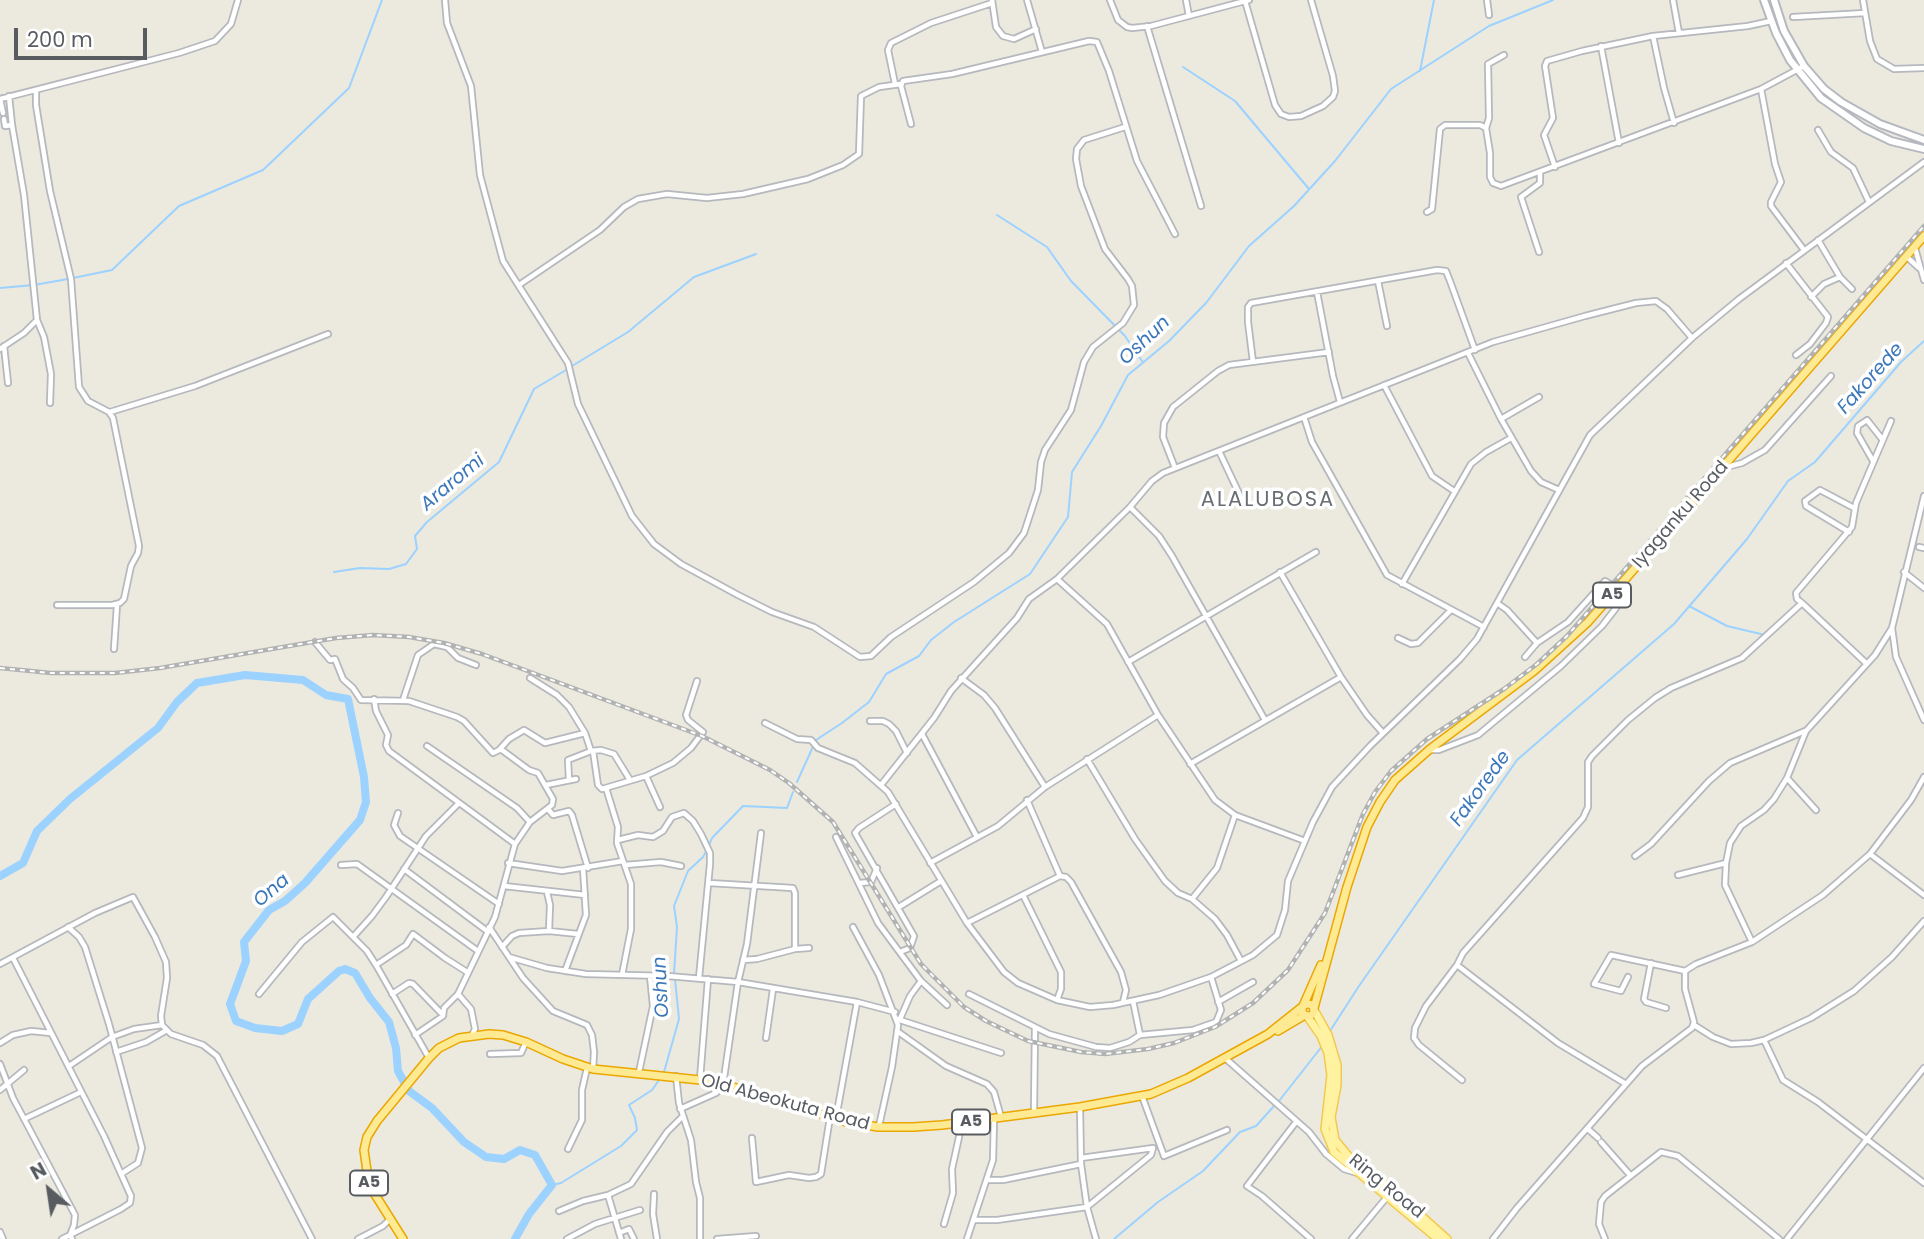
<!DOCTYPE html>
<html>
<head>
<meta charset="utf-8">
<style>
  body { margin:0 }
  #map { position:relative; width:1924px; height:1239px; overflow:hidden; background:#ece9df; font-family:Poppins,sans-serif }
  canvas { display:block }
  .north { position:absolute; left:14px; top:1155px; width:70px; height:70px; -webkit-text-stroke:5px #fff; paint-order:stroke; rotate:331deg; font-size:19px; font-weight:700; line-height:28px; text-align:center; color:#585c61 }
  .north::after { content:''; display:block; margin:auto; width:24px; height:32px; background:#585c61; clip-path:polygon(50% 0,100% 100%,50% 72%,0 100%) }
  .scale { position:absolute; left:14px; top:28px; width:133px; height:32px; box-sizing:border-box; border:4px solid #585c61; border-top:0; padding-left:9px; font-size:21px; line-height:24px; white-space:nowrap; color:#585c61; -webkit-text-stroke:5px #fff; paint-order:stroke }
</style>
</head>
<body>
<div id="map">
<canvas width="1924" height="1239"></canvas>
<div class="north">N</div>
<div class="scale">200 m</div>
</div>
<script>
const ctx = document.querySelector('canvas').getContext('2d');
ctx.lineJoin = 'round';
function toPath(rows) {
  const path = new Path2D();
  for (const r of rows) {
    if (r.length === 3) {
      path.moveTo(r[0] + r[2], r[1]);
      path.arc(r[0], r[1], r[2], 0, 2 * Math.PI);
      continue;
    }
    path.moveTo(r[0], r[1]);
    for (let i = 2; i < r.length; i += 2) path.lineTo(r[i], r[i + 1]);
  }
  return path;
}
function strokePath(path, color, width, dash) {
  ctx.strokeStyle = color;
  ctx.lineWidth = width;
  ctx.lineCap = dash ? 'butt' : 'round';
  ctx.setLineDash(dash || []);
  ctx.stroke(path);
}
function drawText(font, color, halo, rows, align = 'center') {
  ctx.font = font + ' Poppins,sans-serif';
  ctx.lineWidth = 7;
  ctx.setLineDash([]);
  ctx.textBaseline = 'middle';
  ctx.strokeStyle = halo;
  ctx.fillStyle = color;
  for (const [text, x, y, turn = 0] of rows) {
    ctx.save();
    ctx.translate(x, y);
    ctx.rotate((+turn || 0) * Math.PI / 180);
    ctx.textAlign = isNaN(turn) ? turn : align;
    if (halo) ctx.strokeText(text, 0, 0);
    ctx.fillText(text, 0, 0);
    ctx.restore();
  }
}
strokePath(toPath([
  [1183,67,1235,101,1309,189],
  [1420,71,1434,0],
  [997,215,1047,247,1071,281,1125,336,1142,361],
  [73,278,112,270,179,206,263,170,349,88,382,0],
  [0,288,34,285,68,279],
  [572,366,628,332,694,277,756,254],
  [334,572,360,568,389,569,406,564,417,549,415,536,427,522,499,462,534,389,566,370],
  [1689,606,1727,626,1765,635],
  [797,782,816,740,842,723,869,702,886,674,919,656,931,640,954,622,1030,574,1068,517,1072,472,1101,426,1128,375,1169,341,1206,303,1249,246,1294,206,1335,161,1391,89,1489,26,1553,0],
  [709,845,712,838,743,806,787,808,793,792],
  [674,974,677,927,674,906,688,871,703,857,707,850],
  [1330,1031,1359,986,1517,760,1674,624,1747,539,1788,481,1815,462,1901,362,1924,341],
  [664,1072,679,1019,675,979],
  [1279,1101,1323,1045],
  [552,1185,561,1183,621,1146,637,1130,635,1118,629,1105,652,1090,659,1080],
  [1114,1239,1158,1202,1203,1171,1240,1132,1256,1126,1275,1105]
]), '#9cd2ff', 2);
strokePath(toPath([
  [0,876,23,863,37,831,70,799,158,728,177,702,197,683,245,675,303,680,326,695,348,699,364,777,366,802,360,820,305,883,285,901,269,910,244,942,246,961,230,1004,236,1021,255,1028,282,1031,298,1024,308,999,339,971,345,969,355,973,370,998,389,1022,396,1048,398,1071,409,1091,432,1108,464,1142,486,1157,504,1159,520,1150,535,1155,552,1185,529,1214,515,1239]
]), '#9cd2ff', 8);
const minor = toPath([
  [445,0,447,23,471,86,480,175,503,261,568,363,578,404,632,516,654,544,681,564,738,595,772,612,814,627,860,657,871,656,891,637,974,582,1009,553,1024,533,1038,490,1041,462,1045,450,1071,410,1084,362,1093,347,1123,323,1134,305,1132,286,1128,279,1105,249,1081,186,1076,159,1077,149,1084,140,1125,127],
  [992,0,996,27,1003,36,1014,39,1036,29],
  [1027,0,1042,52],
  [1110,0,1118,20,1127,27,1132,28,1151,26,1249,0],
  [1186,0,1189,16],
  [1487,0,1489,15],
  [1673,0,1679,33],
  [1863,0,1870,41,1877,59,1894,69,1924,68],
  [1245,1,1275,105,1281,114,1289,117,1301,116,1323,106,1333,97,1335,91,1333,76,1311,0],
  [1793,17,1865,13],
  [1147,26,1201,206],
  [1653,36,1664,88,1674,123],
  [1601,46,1619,143],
  [1504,55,1488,64,1489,118,1486,128,1490,153,1490,177,1493,183,1501,186,1761,89,1804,66],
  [895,84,888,50,891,43,931,23,992,3],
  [1761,89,1775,164,1781,182,1771,202,1771,206,1804,250],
  [36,90,36,105,50,191,71,279,79,387,88,401,109,412,113,418,139,546,138,553,131,566,124,599,120,603,112,605,57,605],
  [9,96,12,125],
  [3,113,0,99,179,53,215,41,231,24,238,0],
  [4,119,5,126,12,125,24,195,37,320,44,337,51,374,50,403],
  [911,124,901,86,903,81,952,74,1089,41,1097,42,1109,71,1137,161,1175,234],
  [1818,130,1831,152,1853,168,1869,202],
  [1555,167,1544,135,1553,118,1545,66,1547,61,1582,51,1653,36,1748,26,1771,21],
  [1427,212,1432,209,1440,129,1445,125,1480,125,1486,128],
  [1818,240,1840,277,1852,289],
  [1915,248,1924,280],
  [1539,252,1521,197,1540,183,1540,172],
  [1907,257,1919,268],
  [1786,263,1828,317,1826,323,1810,344,1796,355],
  [1378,281,1387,326],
  [519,285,600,230,624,207,638,199,667,194,707,198,743,194,808,179,843,165,859,154,861,96,879,87,901,84],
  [1317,292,1333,376,1340,402],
  [1811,297,1824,284,1840,277],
  [4,346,8,383],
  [0,349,24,333,37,320],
  [1468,353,1501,419,1531,471,1541,482,1559,490],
  [1253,362,1248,322,1248,307,1251,303,1437,270,1446,271,1450,281,1475,350],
  [1384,385,1432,476,1454,491],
  [110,412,195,386,328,334],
  [1304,417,1312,442,1387,575,1484,627],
  [1501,419,1539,397],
  [1219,451,1244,504],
  [1873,461,1857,433,1858,426,1867,420,1882,439],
  [1175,468,1163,437,1164,423,1173,407,1218,371,1229,365,1329,352],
  [1723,468,1742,463,1765,450,1831,376],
  [1924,496,1892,628,1896,657,1924,720],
  [1130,507,1159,536,1172,556,1265,720],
  [1849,532,1806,506,1805,501,1820,490,1854,508],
  [1919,547,1924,548],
  [1280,572,1341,677,1367,715,1383,733],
  [1904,572,1924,588],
  [1057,579,1107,624,1158,715,1215,800,1235,815,1305,841],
  [1402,584,1471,464,1486,452,1511,438],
  [1497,603,1507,610,1537,643],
  [1398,638,1411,644,1418,643,1450,611],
  [315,642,330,660,335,659,343,679,353,688,361,700,409,701,457,717,464,721,493,753,499,750,509,739,524,730,545,743,585,733],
  [114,649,117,605],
  [1525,657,1537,643,1568,622,1605,581,1617,588],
  [1128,662,1316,552],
  [1867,664,1802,603,1797,599,1796,593,1852,527,1856,503,1891,421],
  [530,678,557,695,569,707,585,733,591,751],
  [961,678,984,695,995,708,1045,787],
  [374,699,376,711,388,735,386,745,389,751,515,844],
  [403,700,418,655,434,644,447,647,458,658,476,665],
  [870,721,883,721,889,724,896,731,907,753],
  [765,723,797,739,811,740,818,748,855,763,888,792,967,923,1004,972,1018,983,1057,1000,1090,1007,1113,1005,1159,995,1211,977,1253,955,1277,935,1285,910,1288,881,1313,822,1332,787,1370,746,1460,659,1477,639,1590,435,1692,338,1739,299,1924,162],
  [922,734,977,837],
  [427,746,517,808,530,822],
  [1430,750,1439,750,1478,735,1561,666,1602,626,1616,608,1626,591,1623,583],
  [593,751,598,785,602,789,646,776,673,763,691,748,703,732,688,720,686,715,697,681],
  [1087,759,1135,839,1165,881,1178,893,1192,899,1215,919,1227,935,1241,961],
  [1190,764,1341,677],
  [646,776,660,807],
  [1787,778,1816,810],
  [569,780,568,760,591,751,601,750,614,754,630,780],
  [546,785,576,779],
  [881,785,934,718,951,691,1017,618,1029,599,1057,579,1130,507,1152,481,1163,473,1493,342,1585,316,1636,303,1656,301,1667,309,1692,338],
  [606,788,618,827,617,843,631,884,631,929,622,975],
  [1027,800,1060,876,1066,877,1071,882,1121,972,1126,990,1123,1002],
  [896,804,859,828,855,833,914,936,910,948,900,952],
  [548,809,553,815,569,811,572,815,588,868],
  [398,813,394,825,400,836,499,904],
  [836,837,878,923,921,981,947,1005],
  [618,840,638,835,653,837,663,831,672,817,684,813,693,821,701,834,710,853,710,864,699,978],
  [1870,854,1924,895],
  [1635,856,1651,844,1709,781,1730,763,1805,731],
  [508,863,562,871,623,861],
  [930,863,998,826,1045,787,1158,715],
  [341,865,357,864,478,951],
  [625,865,661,862,681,866],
  [404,869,487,931],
  [1678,875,1726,863],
  [709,883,793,888,795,893,795,949],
  [860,883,871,882,877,868],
  [504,886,585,895],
  [547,892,550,905,549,931],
  [1023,895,1061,972,1061,989,1057,1000],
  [1192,899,1217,868,1235,815],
  [899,907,941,881],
  [967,923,1060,876],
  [68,927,79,937,85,947,109,1024,142,1148,138,1163,121,1174],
  [489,927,523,978,553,1011,587,1025,592,1035,594,1052,593,1069],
  [853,927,879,975,898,1025,892,1067,879,1126],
  [353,937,372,916,386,897,426,836,459,803],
  [1752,942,1725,885,1726,863,1730,843,1741,826,1764,810,1774,799,1787,778,1806,731,1875,655,1892,628],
  [502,947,512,936,519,933,549,931,578,934],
  [509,957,547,968,586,974,668,976,738,982,857,1002,895,1012],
  [13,958,104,1136,131,1196,130,1203,121,1209,62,1239],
  [743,960,757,959,795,949,809,948],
  [1651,963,1644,999,1646,1002,1666,1008],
  [0,964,95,913,133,897,155,937,166,962,167,978,161,1016,162,1025,171,1034,203,1045,217,1056,312,1239],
  [376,965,406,945,413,934,445,958,467,972],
  [1457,965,1558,1043,1626,1084],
  [565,971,586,915,583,868],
  [1628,977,1621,991,1594,984,1611,955,1685,971],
  [259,994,302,942,333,917,367,951,376,965,429,1058],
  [392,994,409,983,413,984,443,1015],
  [458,994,471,1009,475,1029,472,1035],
  [969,994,1049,1034,1096,1047,1110,1048,1129,1042,1140,1035,1193,1030,1216,1022,1221,1010,1211,977],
  [1133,1001,1140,1035],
  [1218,1002,1253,982],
  [897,1019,1001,1053],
  [900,1019,910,996,921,981],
  [1694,1025,1713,1037,1731,1044,1751,1043,1764,1040,1811,1018,1854,991,1892,957,1924,921],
  [897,1031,946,1066,987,1084,994,1092,1001,1117],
  [415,1035,443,1016,444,1008,458,994,495,917,515,844,530,822,552,805,553,799,538,773,529,770,502,750,499,750],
  [766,1038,773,989],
  [1764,1040,1783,1080,1818,1102,1924,1183],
  [0,1043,13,1035,31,1031,51,1033],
  [116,1052,146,1042,167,1030],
  [490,1054,521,1053,526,1042],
  [1225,1058,1309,1132,1326,1154,1344,1169,1357,1173],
  [0,1064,13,1098,75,1215,74,1225,70,1235,72,1239],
  [69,1066,112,1037,134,1029,162,1025],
  [639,1072,653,1006,650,976],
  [676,1076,679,1103,691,1140,696,1182,700,1198,700,1239],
  [700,1079,708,979],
  [1462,1080,1419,1045,1414,1038,1415,1028,1426,1006,1457,965,1463,953,1583,818,1588,807,1588,762,1592,756,1628,720,1655,698,1671,688,1742,658,1802,603],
  [0,1090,24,1070],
  [1142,1096,1164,1156,1227,1130],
  [1080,1107,1081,1164,1087,1207,1096,1239],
  [680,1109,716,1093,723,1085,738,982,747,944,761,833],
  [1034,1112,1035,1028],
  [836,1118,857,1002],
  [24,1119,81,1092],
  [1296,1122,1247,1186,1262,1196,1311,1239],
  [1588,1129,1598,1138],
  [752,1138,756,1182,789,1175,809,1178,816,1177,821,1174,830,1117],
  [1601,1142,1630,1175],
  [568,1149,582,1120,582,1090,587,1068],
  [1081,1158,1153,1148],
  [988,1180,1003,1180,1081,1164],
  [654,1194,653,1214,657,1239],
  [608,1195,621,1239],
  [559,1211,583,1201,608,1195,631,1184,667,1132,683,1116],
  [974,1220,997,1220,1087,1207,1151,1155,1153,1148],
  [944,1224,953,1193,952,1169,959,1137,959,1123],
  [0,1232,3,1239],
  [619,1233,629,1229,634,1239],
  [358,1239,383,1226,389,1220],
  [567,1239,595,1224,640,1210],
  [717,1239,756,1236],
  [967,1239,993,1160,994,1119],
  [1352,1239,1387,1197],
  [1493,1239,1517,1208,1642,1066,1692,1028,1694,1022,1685,989,1685,971,1696,964,1752,942,1823,895,1870,854,1911,800,1924,777],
  [1605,1239,1599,1224,1601,1202,1605,1196,1661,1152,1678,1156,1779,1239],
  [1787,1239,1924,1068]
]);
const secondary = toPath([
  [1764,0,1776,33,1790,60,1821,98,1864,128,1891,141,1924,149],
  [1774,0,1784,31,1804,66,1824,89,1841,102,1880,124,1924,140]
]);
const primary = toPath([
  [1314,1010,1328,1035,1337,1065,1337,1085,1331,1117,1335,1140,1349,1157,1400,1197,1447,1239],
  [1307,1016,1321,1036,1328,1053,1331,1075,1325,1129,1334,1152,1438,1239]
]);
const trunk = toPath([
  [1308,1010,6],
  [1303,1006,1321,965],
  [1314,1008,1347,887,1367,827,1380,802,1395,780,1430,749,1534,671,1588,622,1924,236],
  [1278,1031,1305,1015],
  [403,1239,369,1185,364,1150,367,1137,377,1121,429,1058,439,1048,459,1038,489,1034,503,1035,526,1042,563,1059,593,1069,700,1080,745,1090,842,1121,878,1127,913,1127,942,1125,1080,1107,1151,1094,1188,1078,1268,1034,1302,1007]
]);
strokePath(minor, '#b5b8bd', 8);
strokePath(secondary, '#b5b9bf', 10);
strokePath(primary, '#f3c951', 10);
strokePath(trunk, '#eba700', 10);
strokePath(minor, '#fff', 4.5);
strokePath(secondary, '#fff', 6);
strokePath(primary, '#fff2a1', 7);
strokePath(trunk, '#feea92', 7);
const rail = toPath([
  [0,668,51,673,115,673,160,668,336,638,373,635,409,637,444,643,482,654,702,736,770,770,789,783,833,822,921,964,964,1007,986,1021,1028,1041,1081,1052,1105,1054,1148,1049,1174,1043,1215,1027,1253,1003,1288,970,1325,913,1363,814,1375,792,1391,771,1427,739,1504,689,1537,664,1567,636,1924,226]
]);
strokePath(rail, '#b1b2b2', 4.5);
strokePath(rail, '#fff', 2, [5]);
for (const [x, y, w] of [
  [1612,595,38],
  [971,1122,38],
  [369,1183,38]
]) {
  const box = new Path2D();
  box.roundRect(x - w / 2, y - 12.5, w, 25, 5);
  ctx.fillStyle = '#fff';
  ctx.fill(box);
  strokePath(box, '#585c61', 2);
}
drawText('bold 16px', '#585c61', null, [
  ["A5",1612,595],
  ["A5",971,1122],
  ["A5",369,1183]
]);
drawText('18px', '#585c61', '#fff', [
  ["Iyaganku Road",1681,515,-49],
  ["Old Abeokuta Road",785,1103,15],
  ["Ring Road",1386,1187,39]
]);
drawText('italic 19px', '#3c77ba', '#fff', [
  ["Oshun",1145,341,-43],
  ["Fakorede",1871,379,-48],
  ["Araromi",453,483,-40],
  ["Fakorede",1481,789,-54],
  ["Ona",272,891,-40],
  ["Oshun",662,987,-93]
]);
ctx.letterSpacing = '2px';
drawText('21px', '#696e73', '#fff', [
  ["ALALUBOSA",1268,501]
]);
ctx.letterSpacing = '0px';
</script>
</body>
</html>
